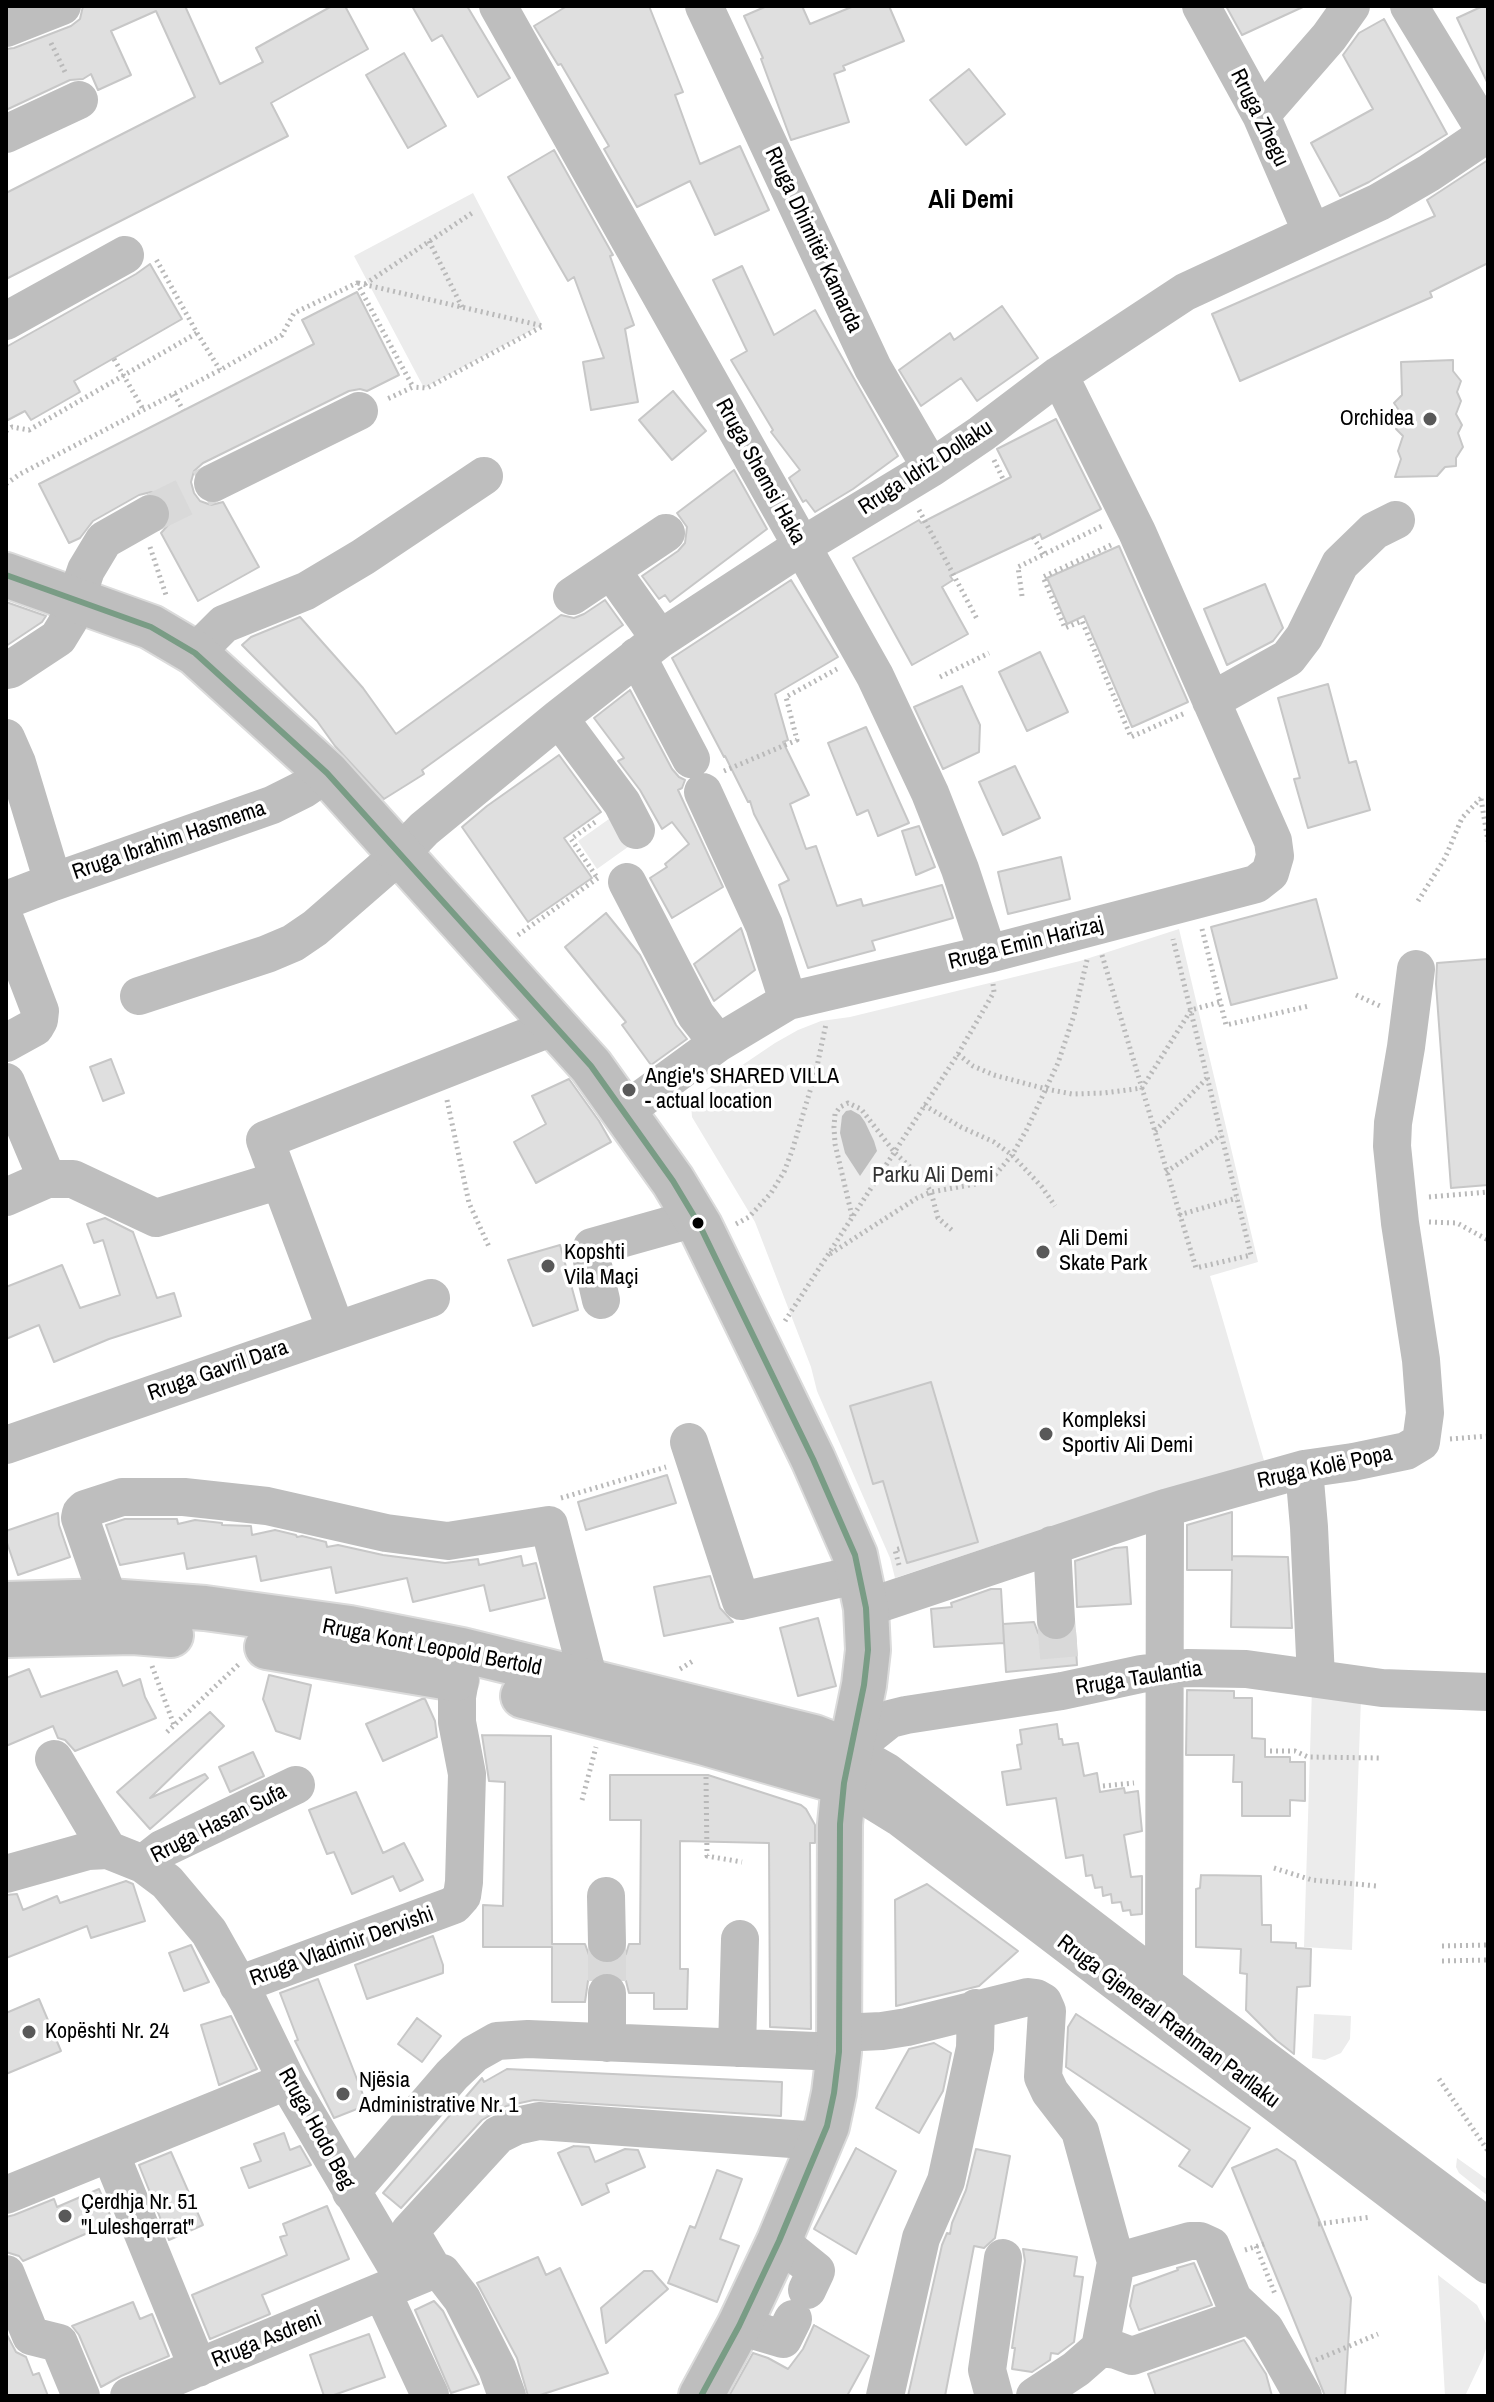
<!DOCTYPE html>
<html>
<head>
<meta charset="utf-8">
<style>
  body { margin:0 }
  #map { position:relative; width:1494px; height:2402px; overflow:hidden; background:#fff; font-family:"Archivo Narrow",sans-serif }
  canvas { display:block }
  .frame { position:absolute; inset:0; border:8px solid #000; pointer-events:none }
</style>
</head>
<body>
<div id="map">
<canvas width="1494" height="2402"></canvas>
<div class="frame"></div>
</div>
<script>
const ctx = document.querySelector('canvas').getContext('2d');
ctx.lineJoin = 'round';
function fill(path, color) {
  ctx.fillStyle = color;
  ctx.fill(path, 'evenodd');
}
function toPath(rows) {
  const path = new Path2D();
  for (const r of rows) {
    path.moveTo(r[0], r[1]);
    for (let i = 2; i < r.length; i += 2) path.lineTo(r[i], r[i + 1]);
  }
  return path;
}
function strokePath(path, color, width, dash) {
  ctx.strokeStyle = color;
  ctx.lineWidth = width;
  ctx.lineCap = dash ? 'butt' : 'round';
  ctx.setLineDash(dash || []);
  ctx.stroke(path);
}
function drawText(font, color, halo, rows, align = 'center') {
  ctx.font = font + ' "Archivo Narrow",sans-serif';
  ctx.lineWidth = 7;
  ctx.setLineDash([]);
  ctx.textBaseline = 'middle';
  ctx.strokeStyle = halo;
  ctx.fillStyle = color;
  for (const [text, x, y, turn = 0] of rows) {
    ctx.save();
    ctx.translate(x, y);
    ctx.rotate((+turn || 0) * Math.PI / 180);
    ctx.textAlign = isNaN(turn) ? turn : align;
    if (halo) ctx.strokeText(text, 0, 0);
    ctx.fillText(text, 0, 0);
    ctx.restore();
  }
}
fill(toPath([
  [473,193,542,325,424,388,354,256],
  [616,814,635,842,597,869,578,841],
  [1179,929,1258,1262,1210,1276,1265,1464,1016,1538,895,1578,890,1558,817,1391,811,1367,755,1222,692,1117,691,1104,695,1097,775,1043,798,1030,821,1021,850,1017,1080,961],
  [1312,1688,1361,1698,1352,1950,1304,1947],
  [1314,2014,1351,2016,1350,2039,1341,2053,1325,2060,1312,2058],
  [1457,2158,1488,2180,1488,2196,1459,2173,1456,2167],
  [1438,2275,1477,2305,1486,2323,1487,2345,1483,2358,1465,2396,1445,2396]
]), '#ececec');
fill(toPath([
  [851,1110,860,1115,865,1122,874,1141,877,1151,860,1176,845,1153,840,1133,842,1116,846,1111]
]), '#bfbfbf');
const building = toPath([
  [83,6,185,6,220,84,263,62,256,48,332,6,345,6,368,49,271,103,288,136,6,279,6,193,195,97,156,11,111,31,131,75,98,90,91,74,83,79,70,80,6,110,6,49,14,48,71,26,80,19,83,6],
  [412,6,467,6,510,78,478,97,442,35,432,41,412,6],
  [567,6,649,6,683,92,675,95,700,164,740,146,769,210,715,235,690,181,637,207,604,149,609,146,561,64,558,65,534,26,567,6],
  [767,6,802,6,810,24,854,6,889,6,904,41,843,66,845,70,834,74,849,122,791,140,761,59,763,58,744,16,767,6],
  [1226,6,1305,6,1242,35,1226,6],
  [1483,6,1488,6,1488,84,1457,18,1483,6],
  [1384,19,1447,134,1369,182,1340,196,1311,143,1373,109,1343,55,1359,33,1384,19],
  [404,53,446,126,408,148,366,75,404,53],
  [969,69,1005,114,966,145,930,100,969,69],
  [554,150,613,255,610,256,634,325,625,329,638,402,591,410,583,362,604,358,574,277,568,281,508,177,554,150],
  [1488,160,1488,263,1430,292,1432,297,1240,381,1212,314,1435,216,1427,200,1488,160],
  [150,264,182,319,74,381,80,392,31,420,25,411,6,421,6,347,136,274,150,264],
  [742,266,774,335,815,310,898,456,853,489,815,512,806,500,803,502,789,478,800,470,771,432,773,430,731,360,747,351,713,280,742,266],
  [357,292,399,375,367,391,360,389,349,391,203,463,194,471,191,482,194,493,200,501,211,505,223,502,259,567,198,601,161,533,169,524,172,513,169,504,162,496,151,492,139,495,93,521,80,538,69,543,39,484,314,344,302,320,357,292],
  [1002,306,1038,358,977,401,961,378,921,406,899,370,950,333,954,340,1002,306],
  [1453,360,1453,371,1461,381,1457,392,1461,401,1456,414,1462,425,1458,433,1463,447,1456,458,1456,466,1445,467,1437,476,1395,477,1401,459,1398,451,1403,436,1396,429,1402,415,1394,403,1402,395,1401,362,1453,360],
  [673,391,706,431,672,460,639,420,673,391],
  [1056,419,1101,509,1042,539,1040,534,950,576,953,580,942,587,968,634,912,665,853,558,919,520,921,523,1011,477,997,449,1056,419],
  [734,470,767,529,670,602,665,595,659,599,642,576,678,551,685,543,687,527,677,513,734,470],
  [1119,546,1188,702,1132,727,1084,616,1067,624,1047,578,1119,546],
  [791,580,838,657,775,694,788,740,783,742,809,795,790,804,806,849,816,846,837,906,861,899,863,906,942,885,953,918,872,941,875,950,808,968,779,885,789,880,754,814,750,801,748,802,725,756,724,757,672,658,791,580],
  [1265,584,1283,628,1273,641,1227,665,1204,609,1265,584],
  [605,600,623,625,422,770,424,774,384,799,335,746,317,721,242,645,251,637,300,617,363,688,396,734,561,615,574,618,584,614,605,600],
  [6,602,46,616,42,622,6,646,6,602],
  [1040,652,1068,712,1027,731,999,672,1040,652],
  [1328,684,1349,763,1356,761,1370,810,1308,828,1294,779,1300,778,1278,698,1328,684],
  [962,686,980,725,979,752,943,769,914,707,962,686],
  [630,690,672,769,679,777,685,780,682,788,678,790,723,887,672,918,650,878,667,867,665,864,689,844,672,822,662,829,640,790,618,761,624,758,594,718,630,690],
  [866,727,909,823,878,836,868,810,857,815,828,743,866,727],
  [559,755,601,812,564,838,592,878,528,922,462,827,487,806,559,755],
  [1015,766,1040,818,1003,835,979,782,1015,766],
  [919,826,935,867,916,875,902,831,919,826],
  [1061,857,1070,899,1008,914,998,872,1061,857],
  [1316,899,1337,978,1231,1005,1211,927,1316,899],
  [606,913,640,955,676,1025,687,1039,651,1065,622,1025,626,1022,565,947,606,913],
  [741,928,755,970,714,1001,694,964,741,928],
  [1488,959,1488,1185,1451,1188,1436,984,1437,963,1488,959],
  [111,1059,124,1093,103,1101,90,1067,111,1059],
  [569,1079,599,1121,611,1142,536,1183,514,1142,546,1124,532,1096,569,1079],
  [105,1218,133,1232,157,1298,174,1293,181,1316,109,1339,54,1362,39,1325,6,1339,6,1287,62,1265,80,1308,120,1295,103,1240,94,1243,87,1224,105,1218],
  [560,1245,578,1310,533,1326,508,1260,560,1245],
  [931,1382,978,1542,907,1563,883,1481,873,1484,850,1406,931,1382],
  [667,1475,676,1503,586,1530,578,1502,667,1475],
  [1232,1512,1232,1560,1232,1556,1288,1557,1292,1628,1231,1627,1232,1570,1187,1570,1187,1525,1232,1512],
  [58,1513,59,1525,70,1557,18,1575,6,1540,6,1531,58,1513],
  [125,1519,177,1519,178,1524,195,1520,222,1523,222,1525,251,1526,252,1535,275,1530,296,1535,297,1537,302,1536,326,1542,327,1547,338,1545,383,1555,445,1563,478,1559,479,1565,521,1556,523,1566,536,1563,545,1598,490,1611,484,1585,413,1602,407,1578,336,1593,331,1567,261,1581,256,1556,187,1569,184,1553,120,1565,106,1525,125,1519],
  [1127,1547,1131,1604,1077,1607,1075,1561,1115,1548,1127,1547],
  [710,1576,720,1608,733,1622,664,1636,654,1587,710,1576],
  [991,1589,1001,1589,1003,1624,1034,1622,1038,1633,1047,1640,1056,1642,1067,1639,1075,1631,1077,1665,1006,1672,1003,1625,1004,1643,934,1647,931,1609,952,1607,951,1603,991,1589],
  [818,1618,836,1686,798,1696,780,1628,818,1618],
  [29,1669,41,1697,117,1671,123,1686,140,1679,145,1697,156,1718,75,1751,65,1740,58,1738,53,1726,6,1746,6,1678,29,1669],
  [269,1675,311,1685,300,1739,276,1731,263,1699,269,1675],
  [1187,1690,1234,1691,1234,1698,1252,1698,1252,1738,1265,1739,1265,1757,1290,1757,1290,1762,1305,1762,1305,1801,1290,1800,1290,1816,1242,1816,1242,1782,1233,1782,1234,1755,1186,1755,1187,1690],
  [422,1699,425,1699,435,1721,437,1737,383,1761,366,1724,422,1699],
  [210,1712,224,1726,150,1798,205,1774,208,1778,150,1829,117,1792,210,1712],
  [1057,1724,1059,1739,1062,1739,1063,1745,1078,1743,1084,1776,1097,1773,1100,1792,1124,1788,1125,1793,1138,1791,1142,1831,1124,1835,1131,1877,1142,1876,1142,1914,1131,1915,1130,1910,1123,1911,1121,1902,1112,1903,1111,1894,1103,1896,1102,1887,1095,1888,1092,1875,1086,1876,1083,1855,1066,1858,1056,1798,1007,1805,1002,1772,1021,1769,1017,1745,1022,1744,1020,1730,1057,1724],
  [482,1735,551,1736,552,1944,585,1944,589,1955,596,1962,607,1965,619,1961,626,1954,629,1944,640,1944,641,1820,610,1820,610,1775,708,1775,801,1805,806,1809,815,1825,815,1843,810,1843,811,2029,770,2027,769,1843,680,1841,680,1969,688,1969,687,2009,654,2009,654,1993,629,1993,626,1981,617,1974,608,1971,597,1974,588,1981,585,2002,552,2002,552,1947,483,1947,483,1905,503,1906,505,1782,489,1781,482,1735],
  [253,1752,264,1776,230,1792,219,1767,253,1752],
  [356,1792,383,1853,404,1843,423,1880,400,1891,393,1876,352,1894,334,1852,327,1854,309,1810,356,1792],
  [1201,1875,1261,1876,1262,1925,1271,1925,1271,1942,1296,1943,1296,1948,1311,1949,1310,1986,1297,1987,1294,2054,1276,2040,1246,2010,1247,1974,1240,1973,1241,1949,1196,1947,1196,1889,1200,1888,1201,1875],
  [126,1881,133,1884,145,1921,91,1938,87,1926,6,1958,6,1895,17,1894,23,1910,57,1896,60,1903,126,1881],
  [927,1884,1018,1951,979,1986,896,2006,895,1900,927,1884],
  [433,1936,443,1965,443,1973,367,1999,355,1965,433,1936],
  [191,1945,209,1982,184,1991,169,1953,191,1945],
  [318,1979,367,2105,334,2118,295,2041,298,2040,280,1993,318,1979],
  [39,1999,61,2051,6,2074,6,2013,39,1999],
  [1076,2014,1250,2128,1212,2187,1179,2166,1190,2150,1066,2067,1068,2027,1076,2014],
  [231,2016,257,2069,219,2085,201,2025,231,2016],
  [417,2018,441,2036,422,2062,398,2044,417,2018],
  [934,2043,951,2053,943,2091,919,2133,876,2108,909,2049,934,2043],
  [507,2069,782,2082,781,2116,534,2100,506,2106,482,2120,401,2208,383,2193,482,2078,484,2082,507,2069],
  [284,2133,290,2150,300,2146,311,2165,249,2188,241,2168,261,2161,254,2144,284,2133],
  [574,2146,589,2147,595,2162,625,2149,638,2150,645,2167,606,2184,609,2192,582,2205,558,2153,574,2146],
  [856,2148,896,2171,856,2254,814,2229,856,2148],
  [976,2149,1010,2156,995,2238,984,2248,974,2246,945,2396,908,2396,942,2245,947,2233,950,2234,952,2223,966,2190,976,2149],
  [1277,2149,1295,2161,1351,2298,1345,2396,1325,2396,1232,2168,1277,2149],
  [171,2152,203,2225,169,2240,139,2165,171,2152],
  [717,2170,742,2179,720,2239,739,2246,717,2302,668,2283,690,2226,695,2228,717,2170],
  [99,2189,113,2222,23,2261,19,2256,6,2252,6,2217,14,2215,54,2199,57,2207,99,2189],
  [327,2206,349,2259,262,2295,270,2314,210,2339,192,2295,287,2255,280,2237,287,2235,283,2224,327,2206],
  [1023,2249,1077,2257,1074,2276,1083,2277,1074,2342,1058,2354,1051,2353,1050,2360,1032,2372,1012,2369,1015,2348,1012,2348,1025,2261,1023,2249],
  [538,2257,546,2275,560,2268,608,2373,537,2396,528,2396,517,2358,477,2283,538,2257],
  [1194,2263,1212,2305,1139,2330,1130,2306,1134,2286,1178,2270,1177,2268,1194,2263],
  [644,2271,652,2271,668,2289,606,2343,601,2308,644,2271],
  [434,2301,443,2311,479,2384,451,2393,415,2310,434,2301],
  [133,2302,140,2319,152,2314,169,2356,121,2376,101,2387,79,2335,72,2326,133,2302],
  [814,2325,869,2356,847,2396,729,2396,753,2353,768,2358,788,2369,803,2349,814,2325],
  [6,2333,16,2352,26,2357,33,2375,39,2373,48,2396,6,2396,6,2333],
  [369,2334,385,2377,331,2396,324,2396,310,2355,369,2334],
  [1244,2340,1266,2374,1272,2396,1156,2396,1148,2374,1244,2340]
]);
fill(building, '#dfdfdf');
strokePath(building, '#c7c7c7', 2);
strokePath(toPath([
  [150,514,213,483],
  [1056,1620,1060,1668],
  [607,1943,607,1993]
]), '#d9d9d9', 38, [38, 19]);
const major = toPath([
  [6,575,151,627,195,653,327,773,591,1066,673,1181,700,1226,813,1459,855,1555,866,1608,868,1650,864,1685,844,1783,840,1824,839,2052,834,2093,827,2126,779,2241,739,2326,701,2396],
  [6,1604,109,1601,205,1608,350,1628,462,1650,814,1737,850,1751],
  [6,1635,133,1632,171,1635],
  [267,1647,456,1679],
  [523,1696,705,1743,844,1783]
]);
strokePath(major, '#dbdbdb', 48);
strokePath(toPath([
  [51,43,66,74],
  [429,241,462,307],
  [358,283,543,326,427,388,413,387],
  [365,284,475,211],
  [197,333,220,370],
  [114,359,143,409],
  [174,394,183,410],
  [6,431,12,427,29,430,197,333,156,259],
  [994,460,1004,481],
  [6,484,20,474,220,370,282,335,294,313,357,283,413,387,385,400],
  [919,510,977,619],
  [1033,537,1044,554],
  [1111,545,1043,577,1065,628,1082,621,1131,737,1185,713],
  [150,547,167,598],
  [1022,596,1018,567,1102,526],
  [940,677,989,653],
  [724,771,797,740,786,697,837,669],
  [1481,799,1488,841],
  [596,876,571,839,598,820],
  [1418,901,1445,858,1462,818,1481,798],
  [1202,929,1226,1025,1309,1006],
  [518,935,598,878],
  [1102,955,1196,1268,1251,1255,1173,939],
  [1356,995,1380,1006],
  [958,1054,973,1066,994,1075,1046,1089,1072,1094,1104,1093,1142,1088,1191,1010,1220,1002],
  [447,1100,469,1203,490,1249],
  [924,1105,961,1127,994,1142,1012,1155,1042,1187,1055,1206],
  [1155,1131,1207,1078],
  [1166,1172,1221,1135],
  [1429,1197,1488,1192],
  [1179,1215,1237,1198],
  [852,1216,835,1144,834,1127,835,1114,840,1107,848,1103,861,1109,895,1153,923,1179,931,1192,938,1218,954,1232],
  [1429,1222,1457,1223,1488,1240],
  [736,1224,749,1217,771,1193,784,1172,792,1151,816,1071,826,1024],
  [830,1254,917,1198,931,1192,981,1183,996,1174,1012,1155,1027,1129,1058,1063,1074,1015,1087,960],
  [785,1321,958,1054,994,992,993,984],
  [1450,1439,1488,1436],
  [561,1498,666,1467],
  [899,1565,895,1550,902,1548],
  [152,1666,174,1725],
  [680,1669,693,1661],
  [167,1732,239,1664],
  [1270,1751,1295,1751,1308,1757,1380,1758],
  [706,1777,707,1856,742,1862],
  [1103,1786,1134,1783],
  [582,1800,596,1747],
  [1274,1868,1312,1880,1377,1886],
  [1442,1946,1488,1945],
  [1442,1961,1488,1960],
  [1439,2079,1488,2151],
  [1318,2224,1371,2217],
  [1256,2246,1275,2294],
  [1245,2250,1264,2244],
  [1316,2360,1378,2334]
]), '#b9b9b9', 5, [2, 4]);
strokePath(toPath([
  [498,6,875,676,930,793,960,869,988,954],
  [704,6,873,368,931,468],
  [1201,6,1261,115,1312,233],
  [1409,6,1487,134],
  [6,28,62,6],
  [1261,115,1329,37,1351,6],
  [6,134,79,100],
  [6,321,125,255],
  [213,483,359,411],
  [611,570,660,639],
  [572,596,666,533],
  [195,653,224,624,306,591,363,557,484,476],
  [637,656,691,759],
  [6,670,11,669,58,638,69,620,86,570,104,540,150,514],
  [1211,701,1288,658,1304,637,1340,564,1374,531,1396,520],
  [559,718,622,803,636,830],
  [6,738,17,763,53,882],
  [703,792,764,925,788,1001],
  [627,882,696,1015,718,1043],
  [6,900,53,882,272,805,304,789,327,773],
  [6,922,40,1011,39,1020,35,1027,6,1043],
  [139,996,267,954,293,943,315,928,399,855,424,829,559,718,660,639,802,546,931,468,981,434,1059,375,1185,292,1379,202,1429,173,1488,133],
  [6,1082,47,1179],
  [625,1111,718,1043,788,1001,988,954,1256,884,1270,873,1275,856,1273,841,1137,532,1059,375],
  [6,1197,47,1179,73,1179,156,1218,280,1180],
  [601,1300,592,1261,592,1247,674,1224,694,1216],
  [336,1330,265,1140,555,1026],
  [689,1442,741,1601,860,1574],
  [6,1445,431,1298],
  [1304,1469,1309,1527,1316,1678],
  [1052,1545,1056,1620],
  [109,1601,80,1518,81,1513,85,1509,122,1497,184,1497,267,1506,386,1533,448,1541,549,1525,589,1681],
  [866,1608,1165,1508,1304,1469,1353,1462,1406,1451,1421,1442,1425,1413,1421,1360,1400,1223,1392,1146,1393,1123,1406,1047,1416,969],
  [1488,1692,1382,1688,1246,1669,1187,1668,1141,1674,1062,1691,906,1715,890,1719,850,1751,887,1772,1164,1984,1488,2227],
  [54,1759,108,1850],
  [844,1783,899,1817,1488,2265],
  [143,1864,162,1849,296,1785],
  [6,1874,88,1851,108,1850,143,1864,167,1882,209,1932,249,2003,287,2081,405,2281],
  [606,1896,607,1943],
  [1164,1984,1165,1508],
  [238,1985,454,1905,462,1896,464,1882,467,1774,457,1722,457,1697,460,1680],
  [607,1993,607,2043],
  [839,2033,882,2031,907,2027,1028,1997,1036,1998,1043,2002,1047,2011,1043,2077,1050,2092,1080,2131,1116,2262,1100,2348,1076,2369,1035,2396],
  [737,2048,740,1939],
  [110,2153,198,2368],
  [351,2192,452,2075,474,2054,497,2041,528,2039,839,2052],
  [6,2195,287,2081],
  [779,2241,816,2271,807,2290],
  [1116,2262,1190,2241,1200,2241,1211,2246,1233,2299,1265,2329,1303,2396],
  [433,2270,410,2231,498,2135,516,2126,539,2121,820,2141],
  [6,2274,31,2336,59,2343,81,2396],
  [382,2292,430,2395],
  [739,2326,783,2339,793,2319],
  [1100,2348,1116,2350,1132,2356,1249,2315],
  [129,2396,433,2270,442,2273,462,2299,497,2368,507,2396],
  [885,2396,921,2238,946,2181,975,2048,976,2008],
  [994,2396,987,2370,1003,2258]
]), '#bebebe', 38);
strokePath(major, '#bebebe', 44);
strokePath(toPath([
  [6,575,151,627,195,653,327,773,591,1066,673,1181,700,1226,813,1459,855,1555,866,1608,868,1650,864,1685,844,1783,840,1824,839,2052,834,2093,827,2126,779,2241,739,2326,701,2396]
]), '#799c85', 6);
for (const [x, y, r, color] of [
  [1430,419,8,"#595959"],
  [629,1090,8,"#595959"],
  [698,1223,7,"#000"],
  [1043,1252,8,"#595959"],
  [548,1266,8,"#595959"],
  [1046,1434,8,"#595959"],
  [29,2032,8,"#595959"],
  [343,2094,8,"#595959"],
  [65,2216,8,"#595959"]
]) {
  const dot = new Path2D();
  dot.arc(x, y, r, 0, 2 * Math.PI);
  ctx.fillStyle = color;
  ctx.fill(dot);
  strokePath(dot, '#fff', 3);
}
drawText('22px', '#000', '#fff', [
  ["Rruga Zhegu",1259,118,64],
  ["Rruga Dhimitër Kamarda",813,240,65],
  ["Rruga Idriz Dollaku",926,468,-33],
  ["Rruga Shemsi Haka",760,472,61],
  ["Rruga Ibrahim Hasmema",169,841,-19],
  ["Rruga Emin Harizaj",1026,944,-14],
  ["Rruga Gavril Dara",218,1371,-19],
  ["Rruga Kolë Popa",1325,1468,-12],
  ["Rruga Kont Leopold Bertold",432,1648,11],
  ["Rruga Taulantia",1139,1679,-9],
  ["Rruga Hasan Sufa",219,1824,-27],
  ["Rruga Vladimir Dervishi",342,1947,-20],
  ["Rruga Gjeneral Rrahman Parllaku",1168,2022,37],
  ["Rruga Hodo Beg",316,2129,61],
  ["Rruga Asdreni",267,2340,-22]
]);
drawText('22px', '#000', '#fff', [
  ["Orchidea",1414,419,"right"],
  ["Angie's SHARED VILLA",645,1077],
  ["- actual location",645,1102],
  ["Ali Demi",1059,1239],
  ["Skate Park",1059,1264],
  ["Kopshti",564,1253],
  ["Vila Maçi",564,1278],
  ["Kompleksi",1062,1421],
  ["Sportiv Ali Demi",1062,1446],
  ["Kopështi Nr. 24",45,2032],
  ["Njësia",359,2081],
  ["Administrative Nr. 1",359,2106],
  ["Çerdhja Nr. 51",81,2203],
  ["\"Luleshqerrat\"",81,2228]
], 'left');
drawText('22px', '#333', '#fff', [
  ["Parku Ali Demi",933,1176]
]);
drawText('bold 26px', '#000', '#fff', [
  ["Ali Demi",971,201]
]);
</script>
</body>
</html>
